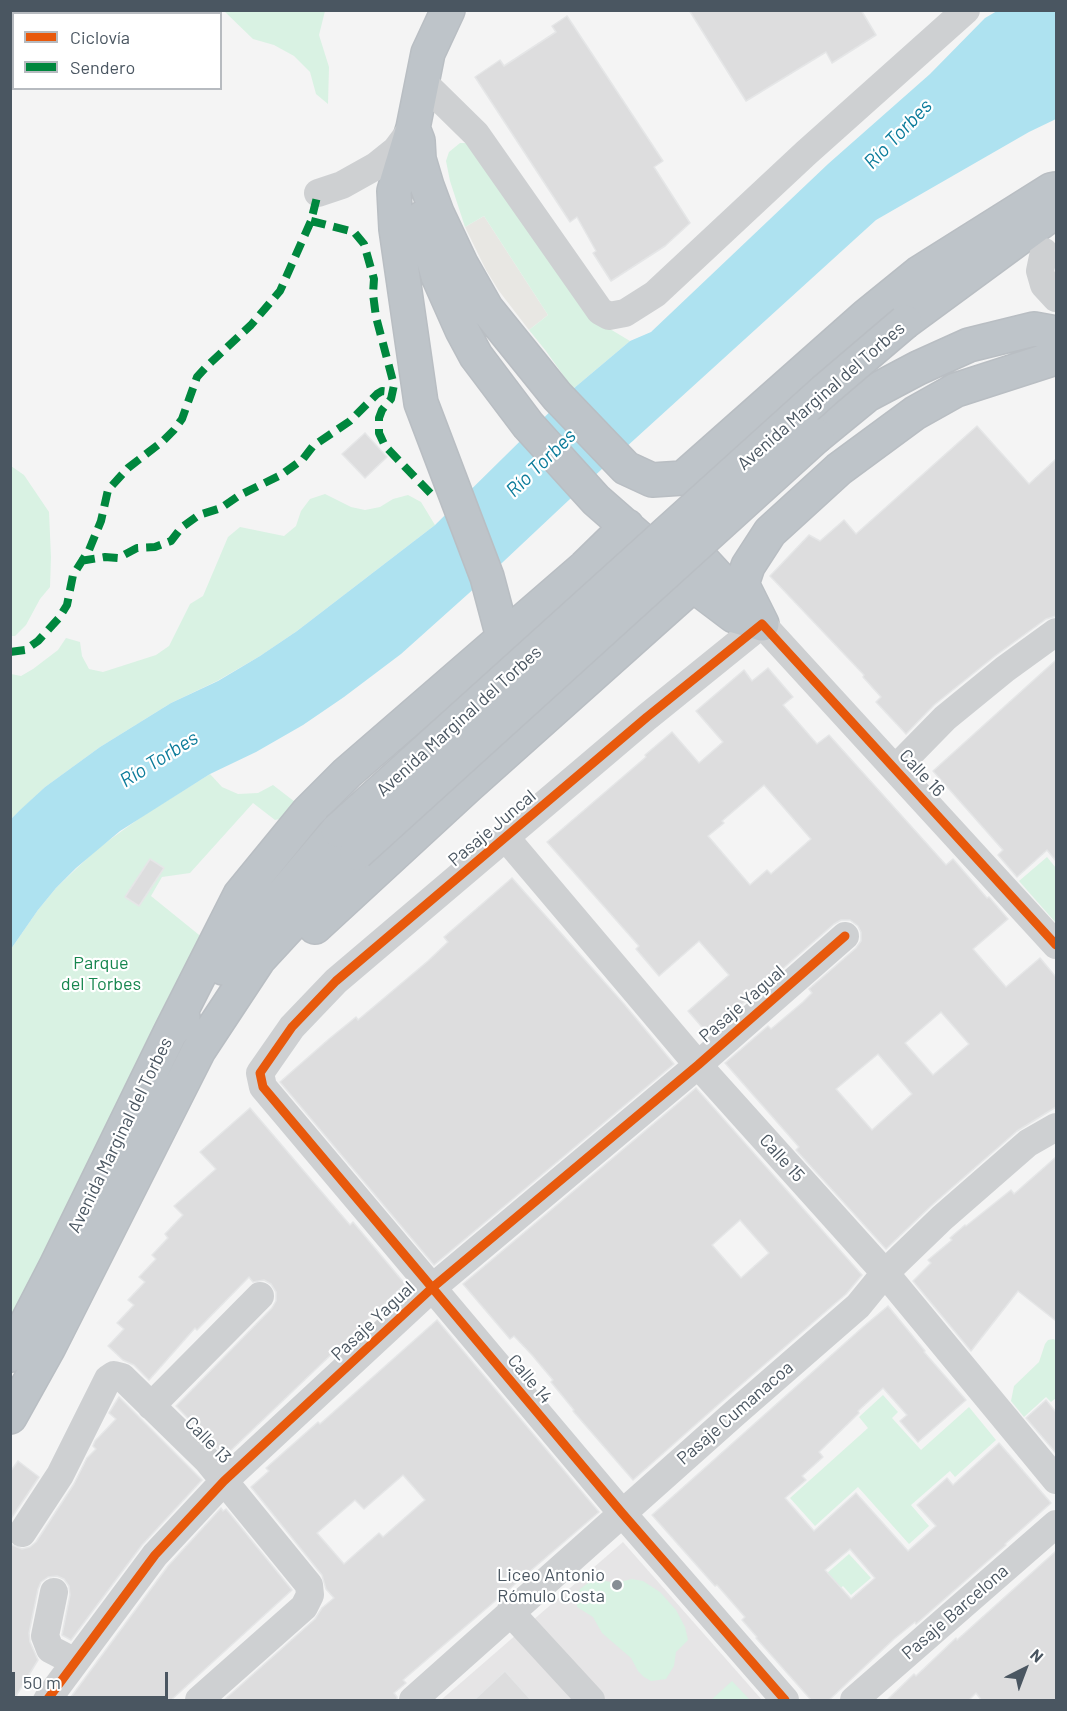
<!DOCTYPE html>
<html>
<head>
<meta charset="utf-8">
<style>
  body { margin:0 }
  #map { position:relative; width:1067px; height:1711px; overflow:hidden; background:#f4f4f4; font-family:Barlow,sans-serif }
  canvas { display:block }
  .frame { position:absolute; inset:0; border:12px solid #4a5661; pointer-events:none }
  .legend { position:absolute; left:12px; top:12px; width:210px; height:78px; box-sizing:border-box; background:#fff; border:2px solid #b7bbc0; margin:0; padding:8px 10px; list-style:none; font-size:18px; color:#4a5661 }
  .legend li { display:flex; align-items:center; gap:12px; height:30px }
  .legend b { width:30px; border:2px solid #b7bbc0 }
  .north { position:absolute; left:995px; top:1639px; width:60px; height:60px; -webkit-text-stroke:4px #fff; paint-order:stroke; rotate:42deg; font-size:16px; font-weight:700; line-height:24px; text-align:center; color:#4a5661 }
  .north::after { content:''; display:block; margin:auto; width:21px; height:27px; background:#4a5661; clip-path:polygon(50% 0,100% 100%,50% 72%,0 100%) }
  .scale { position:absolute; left:12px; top:1672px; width:156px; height:27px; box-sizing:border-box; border:3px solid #4a5661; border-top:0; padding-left:8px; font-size:18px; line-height:21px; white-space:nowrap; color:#4a5661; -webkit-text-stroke:4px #fff; paint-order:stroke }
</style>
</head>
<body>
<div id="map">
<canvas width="1067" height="1711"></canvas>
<div class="frame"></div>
<ul class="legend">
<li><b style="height:8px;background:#e8590c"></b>Ciclovía</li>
<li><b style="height:8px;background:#00873e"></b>Sendero</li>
</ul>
<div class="north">N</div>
<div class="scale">50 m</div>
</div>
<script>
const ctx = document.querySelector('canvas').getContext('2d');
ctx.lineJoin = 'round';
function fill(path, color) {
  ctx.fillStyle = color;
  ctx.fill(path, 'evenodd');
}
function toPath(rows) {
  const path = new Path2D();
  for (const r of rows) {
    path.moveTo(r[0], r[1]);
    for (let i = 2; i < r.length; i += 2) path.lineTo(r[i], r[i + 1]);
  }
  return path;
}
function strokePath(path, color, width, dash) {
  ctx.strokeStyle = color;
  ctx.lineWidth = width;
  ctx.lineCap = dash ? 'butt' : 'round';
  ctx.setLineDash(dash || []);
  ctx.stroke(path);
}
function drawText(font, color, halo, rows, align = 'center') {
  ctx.font = font + ' Barlow,sans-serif';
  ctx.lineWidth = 4.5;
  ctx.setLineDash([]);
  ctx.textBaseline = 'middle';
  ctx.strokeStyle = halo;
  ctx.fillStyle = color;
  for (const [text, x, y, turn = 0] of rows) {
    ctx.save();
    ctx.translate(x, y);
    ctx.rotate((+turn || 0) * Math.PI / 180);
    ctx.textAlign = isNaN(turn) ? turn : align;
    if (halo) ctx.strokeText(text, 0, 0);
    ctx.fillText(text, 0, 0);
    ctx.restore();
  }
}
fill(toPath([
  [484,216,548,315,529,330,499,291,486,270,465,227]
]), '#e8e7e3');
fill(toPath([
  [623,1542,762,1700,441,1700]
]), '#e6e5e6');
fill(toPath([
  [224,11,325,11,319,35,329,67,328,104,316,94,310,72,294,56,274,45,253,39],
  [460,143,467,143,605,326,630,341,573,389,546,351,529,330,548,315,484,216,465,227,450,181,446,161,449,152],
  [11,466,24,475,49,512,51,557,50,587,40,599,26,625,15,636,11,636],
  [325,494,351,507,365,510,380,507,393,499,408,495,421,502,435,525,297,631,260,656,217,681,171,703,100,747,45,787,11,819,11,674,21,676,33,669,58,650,66,638,80,642,82,656,89,669,103,672,156,655,169,646,190,604,203,596,228,537,240,527,284,536,296,526,301,511,310,499],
  [210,774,222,787,238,794,258,793,273,785,308,812,275,820,253,803,190,873,162,877,151,896,214,947,11,1355,11,949,38,910,56,888,97,849,144,815],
  [1047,857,1056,868,1056,923,1019,881],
  [1053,1339,1056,1340,1056,1398,1051,1402,1046,1397,1024,1417,1011,1401,1014,1386,1039,1362,1045,1344,1048,1340],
  [883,1395,898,1412,892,1418,921,1450,969,1407,996,1440,955,1477,950,1471,911,1505,929,1526,909,1544,858,1487,815,1526,790,1498,868,1428,859,1417],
  [849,1554,871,1578,851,1595,843,1586,825,1602,811,1587],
  [597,1579,615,1583,632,1579,643,1581,660,1592,676,1610,685,1627,688,1640,676,1652,674,1666,666,1679,651,1681,644,1677,638,1671,631,1658,602,1633,593,1617,577,1607,577,1596,580,1589,588,1583],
  [732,1681,750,1700,711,1700]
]), '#d9f2e3');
fill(toPath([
  [997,11,1056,11,1056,119,1029,132,876,220,603,468,487,577,401,654,344,697,303,725,256,752,210,774,120,831,76,868,56,888,38,910,11,949,11,819,20,810,45,787,100,747,171,703,218,681,260,656,297,631,435,525,573,389,630,341,651,332,828,164,930,74,985,18]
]), '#aee2f0');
const building = toPath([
  [689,10,861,10,876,35,832,63,826,52,746,101,689,10],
  [567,16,663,161,654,167,690,223,665,246,611,281,593,253,596,251,577,217,570,222,475,77,500,60,504,66,556,32,552,26,567,16],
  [977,426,1029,484,1056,459,1056,616,1046,619,995,656,934,705,906,734,876,702,881,697,863,677,864,675,770,576,809,535,820,541,844,520,856,534,977,426],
  [365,433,387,457,365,478,342,454,365,433],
  [1056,660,1056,861,1047,850,1017,877,998,855,1003,850,933,771,1056,660],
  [768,668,793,697,783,705,817,744,829,735,946,865,953,859,987,898,989,897,1008,919,973,949,1006,987,1040,958,1056,977,1056,1107,1017,1131,931,1206,886,1249,796,1150,799,1147,725,1063,768,1026,771,1029,803,1002,812,993,809,989,856,948,861,941,861,932,858,926,850,920,841,920,834,924,708,1034,688,1011,729,975,699,941,659,976,636,949,639,946,547,842,646,757,645,755,672,732,699,763,723,742,696,711,744,670,752,681,768,668],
  [764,785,811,839,771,874,767,870,750,885,708,836,724,823,722,821,764,785],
  [941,1012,969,1044,933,1075,905,1043,941,1012],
  [878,1054,912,1094,872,1130,836,1089,878,1054],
  [150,859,164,868,139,906,125,897,150,859],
  [512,878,624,1004,674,1064,434,1265,280,1082,329,1039,356,1017,358,1020,428,961,448,942,444,937,512,878],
  [696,1088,862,1275,846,1294,720,1403,633,1480,573,1411,574,1410,551,1382,553,1380,532,1355,514,1336,510,1339,463,1284,696,1088],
  [740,1220,769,1253,741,1278,712,1245,740,1220],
  [250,1108,350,1225,353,1222,405,1284,225,1456,176,1406,272,1308,276,1301,276,1292,271,1284,264,1280,253,1282,249,1277,197,1330,195,1328,149,1380,134,1365,123,1360,108,1346,124,1329,117,1323,134,1305,128,1300,145,1282,139,1277,156,1259,152,1255,168,1238,165,1234,183,1215,174,1206,216,1169,200,1152,250,1108],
  [1056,1157,1056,1321,1018,1291,971,1351,913,1281,931,1263,928,1260,952,1240,950,1238,965,1225,966,1226,1011,1190,1014,1194,1056,1157],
  [888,1306,925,1351,924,1352,966,1400,918,1442,900,1421,907,1415,883,1388,858,1411,859,1413,819,1452,823,1457,802,1476,806,1480,785,1498,814,1531,856,1493,908,1551,936,1526,917,1505,947,1478,953,1485,999,1443,1051,1503,1005,1544,1006,1545,916,1624,915,1622,894,1639,828,1701,812,1701,756,1638,757,1637,742,1620,745,1617,717,1585,715,1586,652,1515,863,1327,888,1306],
  [850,1549,875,1578,851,1599,825,1570,850,1549],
  [437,1320,599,1512,403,1680,406,1683,394,1693,397,1697,397,1701,223,1701,315,1619,322,1608,334,1598,326,1589,322,1575,251,1487,269,1471,266,1468,318,1422,320,1424,437,1320],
  [403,1475,425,1500,383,1537,379,1533,344,1564,317,1533,355,1500,364,1509,403,1475],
  [119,1397,202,1480,142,1545,71,1640,62,1635,70,1595,69,1586,64,1579,57,1576,48,1577,41,1582,38,1589,29,1633,30,1642,38,1660,13,1701,10,1701,10,1544,22,1549,30,1547,36,1542,74,1484,87,1458,96,1449,93,1446,95,1441,116,1419,109,1413,119,1397],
  [1046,1400,1056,1412,1056,1453,1026,1418,1046,1400],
  [18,1461,39,1477,10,1520,10,1472,18,1461],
  [221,1508,223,1511,226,1509,292,1590,170,1701,68,1701,168,1566,221,1508],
  [1056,1551,1056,1701,982,1701,976,1693,968,1701,886,1701,914,1674,916,1676,956,1638,957,1640,1056,1551],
  [505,1671,532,1701,473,1701,505,1671]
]);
fill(building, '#ddddde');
strokePath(building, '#e5e6e7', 1.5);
const highway = toPath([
  [448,10,428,53,413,128,394,191,396,229,421,403,487,577,503,637],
  [413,128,418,141,419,159,427,186,437,213,461,264,486,308,557,396,626,468,652,480,683,478,866,316,919,273,1051,190,1056,189],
  [422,218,438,276,462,330,476,356,528,425,596,500,693,585,734,616,762,624],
  [905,322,1056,211],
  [817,436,867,395,918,368,969,345,1034,329,1056,333],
  [665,539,679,544,704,562,740,601],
  [762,624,742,584,748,566,770,532,839,469,915,413,956,390,1049,360,1056,350],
  [315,927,468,786,693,585],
  [223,968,270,910,338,830],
  [170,1033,240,895,308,812,347,773,585,567,627,526],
  [10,1355,56,1266,170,1033,183,1017],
  [10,1417,49,1347,199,1050,259,959,357,853]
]);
strokePath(highway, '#b9bec3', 36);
strokePath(toPath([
  [423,82,476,134,600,311,609,316,625,313,655,294,806,153,966,10],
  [318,193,342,185,376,166,396,150,411,130],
  [1044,252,1040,271,1044,285,1056,298],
  [896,768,945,718,1005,669,1056,632],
  [506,838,698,1065,885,1273,1056,1480],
  [151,1406,260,1296],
  [22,1533,60,1475,108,1379,114,1375,122,1377,207,1460,309,1585,310,1595,304,1607,199,1700],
  [54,1592,45,1636,50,1649,75,1662],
  [510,1612,591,1700],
  [47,1700,155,1555,224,1481,432,1288,698,1065,845,936],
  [413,1700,735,1413,858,1306,885,1273,942,1218,1028,1143,1056,1127],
  [785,1700,622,1513,263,1087,260,1073,292,1027,336,981,647,717,762,624,1056,945],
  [854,1700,1056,1524]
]), '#ced0d2', 28);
strokePath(highway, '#bec4c9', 33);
const highwayBridge = toPath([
  [338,830,824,391,905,322],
  [357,853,817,436]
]);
strokePath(highwayBridge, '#b9bec3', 36, []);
strokePath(highwayBridge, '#bec4c9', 33);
strokePath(toPath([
  [311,221,354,232,364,244,374,279,373,294,376,317,394,385,391,399,382,410,379,418,379,433,385,446,433,496],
  [80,561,105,557,118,558,137,548,155,547,171,541,181,528,199,515,221,508,240,495,281,475,303,459,313,446,350,421,377,394,382,391,393,392],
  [10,652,25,650,38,641,59,618,67,605,73,575,89,550,101,521,108,490,128,468,163,441,174,430,182,419,197,377,207,366,251,325,280,291,311,221,318,193]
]), '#00873e', 8, [15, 8]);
strokePath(toPath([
  [47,1700,155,1555,224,1481,432,1288,698,1065,845,936],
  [785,1700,622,1513,263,1087,260,1073,292,1027,336,981,647,717,762,624,1056,945]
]), '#e8590c', 9);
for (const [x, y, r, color] of [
  [617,1585,6,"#868d94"]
]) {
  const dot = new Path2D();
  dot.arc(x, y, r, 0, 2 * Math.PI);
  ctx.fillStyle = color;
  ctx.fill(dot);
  strokePath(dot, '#fff', 2);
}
drawText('18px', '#4a5661', '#fff', [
  ["Avenida Marginal del Torbes",821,396,-41],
  ["Avenida Marginal del Torbes",459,721,-42],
  ["Calle 16",922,773,47],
  ["Pasaje Juncal",492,828,-40],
  ["Pasaje Yagual",742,1004,-41],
  ["Avenida Marginal del Torbes",120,1135,-64],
  ["Calle 15",782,1158,48],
  ["Pasaje Yagual",373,1321,-43],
  ["Calle 14",530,1379,50],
  ["Pasaje Cumanacoa",735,1413,-41],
  ["Calle 13",208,1440,46],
  ["Pasaje Barcelona",955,1612,-41]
]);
drawText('18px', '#17864f', '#fff', [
  ["Parque",101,963],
  ["del Torbes",101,984]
]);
drawText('18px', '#4a5661', '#fff', [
  ["Liceo Antonio",605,1575],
  ["Rómulo Costa",605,1596]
], 'right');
drawText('italic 20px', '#0c7c9b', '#fff', [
  ["Río Torbes",898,134,-46],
  ["Río Torbes",541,463,-44],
  ["Río Torbes",159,759,-32]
]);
</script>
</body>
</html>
